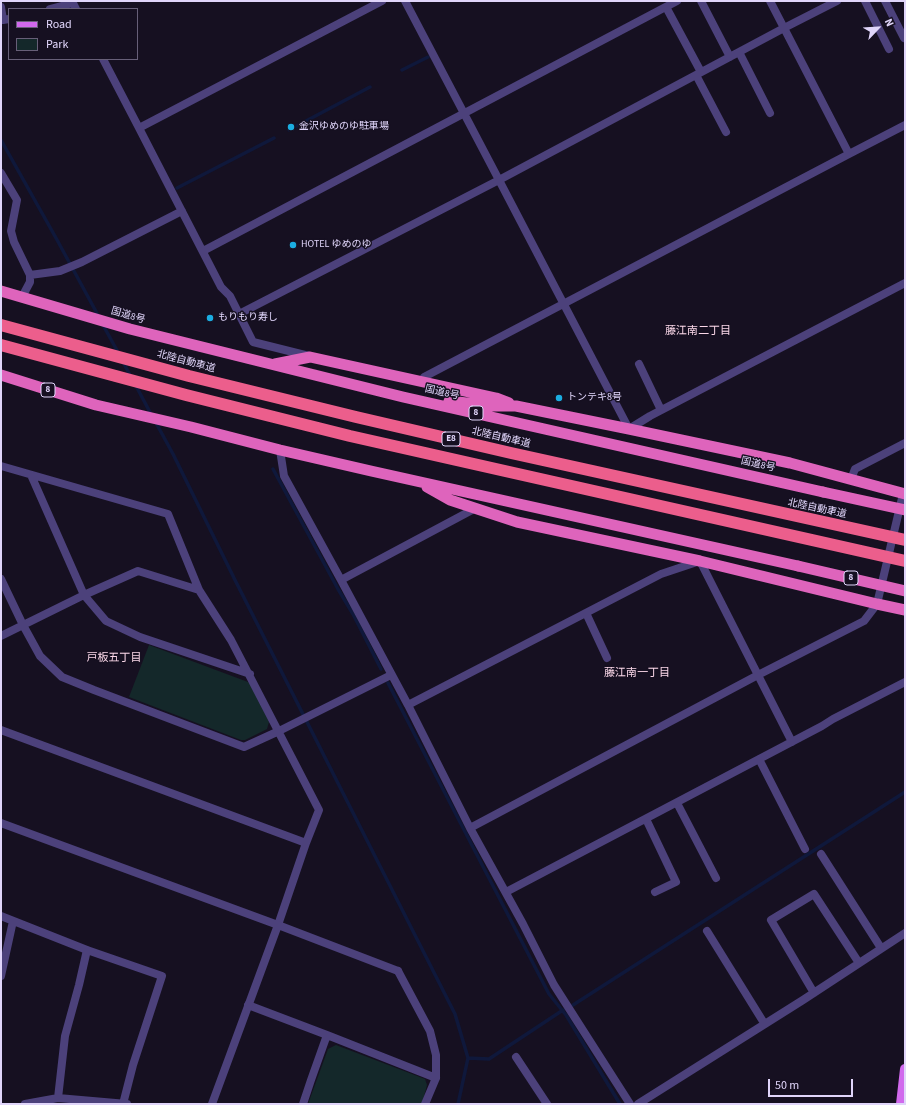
<!DOCTYPE html>
<html>
<head>
<meta charset="utf-8">
<style>
  body { margin:0 }
  #map { position:relative; width:906px; height:1105px; overflow:hidden; background:#161021; font-family:"Source Sans 3",sans-serif }
  canvas { display:block }
  .frame { position:absolute; inset:0; border:2px solid #e0d5fa; pointer-events:none }
  .legend { position:absolute; left:8px; top:8px; width:130px; height:52px; box-sizing:border-box; background:#161021; border:1px solid #675f78; margin:0; padding:5px 7px; list-style:none; font-size:12px; color:#e0d5fa }
  .legend li { display:flex; align-items:center; gap:8px; height:20px }
  .legend b { width:20px; border:1px solid #675f78 }
  .north { position:absolute; left:858px; top:8px; width:40px; height:40px; -webkit-text-stroke:3px #161021; paint-order:stroke; rotate:65deg; font-size:11px; font-weight:700; line-height:16px; text-align:center; color:#e0d5fa }
  .north::after { content:''; display:block; margin:auto; width:14px; height:18px; background:#e0d5fa; clip-path:polygon(50% 0,100% 100%,50% 72%,0 100%) }
  .scale { position:absolute; left:768px; top:1079px; width:85px; height:18px; box-sizing:border-box; border:2px solid #e0d5fa; border-top:0; padding-left:5px; font-size:12px; line-height:14px; white-space:nowrap; color:#e0d5fa; -webkit-text-stroke:3px #161021; paint-order:stroke }
</style>
</head>
<body>
<div id="map">
<canvas width="906" height="1105"></canvas>
<div class="frame"></div>
<ul class="legend">
<li><b style="height:5px;background:#d169ed"></b>Road</li>
<li><b style="height:11px;background:#14282a"></b>Park</li>
</ul>
<div class="north">N</div>
<div class="scale">50 m</div>
</div>
<script>
const ctx = document.querySelector('canvas').getContext('2d');
ctx.lineJoin = 'round';
function fill(path, color) {
  ctx.fillStyle = color;
  ctx.fill(path, 'evenodd');
}
function toPath(rows) {
  const path = new Path2D();
  for (const r of rows) {
    path.moveTo(r[0], r[1]);
    for (let i = 2; i < r.length; i += 2) path.lineTo(r[i], r[i + 1]);
  }
  return path;
}
function strokePath(path, color, width, dash) {
  ctx.strokeStyle = color;
  ctx.lineWidth = width;
  ctx.lineCap = dash ? 'butt' : 'round';
  ctx.setLineDash(dash || []);
  ctx.stroke(path);
}
function drawText(font, color, halo, rows, align = 'center') {
  ctx.font = font + ' "Source Sans 3","Noto Sans JP",sans-serif';
  ctx.lineWidth = 3;
  ctx.setLineDash([]);
  ctx.textBaseline = 'middle';
  ctx.strokeStyle = halo;
  ctx.fillStyle = color;
  for (const [text, x, y, turn = 0] of rows) {
    ctx.save();
    ctx.translate(x, y);
    ctx.rotate((+turn || 0) * Math.PI / 180);
    ctx.textAlign = isNaN(turn) ? turn : align;
    if (halo) ctx.strokeText(text, 0, 0);
    ctx.fillText(text, 0, 0);
    ctx.restore();
  }
}
fill(toPath([
  [149,645,248,682,252,686,269,722,267,729,245,740,241,740,129,697],
  [336,1045,425,1079,427,1085,422,1104,308,1104,328,1049]
]), '#14282a');
strokePath(toPath([
  [402,70,428,57],
  [289,130,370,87],
  [1,140,56,238,99,317],
  [177,188,274,138],
  [103,325,119,354],
  [123,362,131,377],
  [135,384,152,416],
  [155,421,173,454,235,580,455,1014,468,1058,458,1104],
  [273,469,338,589,353,614,381,669],
  [388,683,549,994,566,1015,620,1104],
  [573,1005,905,792],
  [468,1058,489,1059,563,1010]
]), '#0f183b', 3.5);
strokePath(toPath([
  [405,1,499,180,784,28,849,154],
  [701,1,730,57],
  [770,1,784,28,837,1],
  [865,1,889,49],
  [885,1,904,38],
  [1,7,3,20,9,19],
  [666,7,701,72],
  [50,9,73,3,76,9],
  [739,52,770,113],
  [103,59,139,128,382,1],
  [696,75,726,132],
  [139,128,221,287,230,296,253,342,309,356],
  [1,173,17,200,11,231,14,242,30,275,30,282,22,297],
  [203,251,677,1],
  [30,275,60,271,82,262,182,211],
  [239,314,499,180,629,429,650,416,905,283],
  [639,364,661,410],
  [423,382,424,377,849,154,905,125],
  [280,450,284,476,341,580,408,705,470,828,523,924,554,985,630,1104],
  [1,466,168,514,199,590,231,640,319,810,306,843,278,925],
  [31,475,84,595,106,621,140,637,250,674],
  [851,479,855,469,905,443],
  [1,579,23,625,40,656,62,677,94,690,244,747,279,731,391,675],
  [341,580,474,509],
  [586,613,607,658],
  [1,636,84,595,138,571,199,590],
  [408,705,661,574,700,561,792,742],
  [1,730,306,843],
  [759,759,805,849],
  [677,803,716,878],
  [646,819,676,882,655,892],
  [470,828,758,675,864,621,877,604,903,494],
  [821,854,881,948],
  [506,892,822,726,833,719,905,682],
  [1,916,87,950,162,976,133,1065,123,1104],
  [707,931,764,1023],
  [398,971,430,1031,436,1055,436,1078],
  [1,976,13,921],
  [814,993,771,920,814,894,859,963],
  [248,1005,327,1035,311,1080,303,1104],
  [327,1035,436,1078,425,1104],
  [516,1057,547,1104],
  [58,1098,65,1036,79,985,87,950],
  [25,1104,58,1098,127,1104],
  [638,1104,803,1000,905,933]
]), '#4c417b', 8);
strokePath(toPath([
  [1,823,278,925,398,971],
  [212,1104,278,925]
]), '#4c417b', 8);
strokePath(toPath([
  [901,1104,905,1069]
]), '#d169ed', 10);
strokePath(toPath([
  [1,291,130,329,403,397,823,492],
  [275,364,310,357,496,398,509,403],
  [1,375,96,405,191,427,280,450,371,471,798,566],
  [449,401,493,406,516,406,629,429,790,463,905,494],
  [427,487,450,500,517,522,700,561,877,604,905,610]
]), '#de64bc', 11);
strokePath(toPath([
  [823,492,905,510],
  [798,566,905,591]
]), '#de64bc', 11);
strokePath(toPath([
  [1,325,189,376,356,417,511,453,905,540],
  [1,345,186,395,350,436,505,471,905,561]
]), '#ec5e8c', 12);
for (const [x, y, r, color] of [
  [291,127,4,"#1bade1"],
  [293,245,4,"#1bade1"],
  [210,318,4,"#1bade1"],
  [559,398,4,"#1bade1"]
]) {
  const dot = new Path2D();
  dot.arc(x, y, r, 0, 2 * Math.PI);
  ctx.fillStyle = color;
  ctx.fill(dot);
  strokePath(dot, '#161021', 1.5);
}
for (const [x, y, w] of [
  [48,390,14],
  [476,413,14],
  [451,439,18],
  [851,578,14]
]) {
  const box = new Path2D();
  box.roundRect(x - w / 2, y - 7, w, 14, 3);
  ctx.fillStyle = '#161021';
  ctx.fill(box);
  strokePath(box, '#e0d5fa', 1);
}
drawText('bold 9px', '#e0d5fa', null, [
  ["8",48,390],
  ["8",476,413],
  ["E8",451,439],
  ["8",851,578]
]);
drawText('10px', '#e0d5fa', '#161021', [
  ["金沢ゆめのゆ駐車場",299,127],
  ["HOTEL ゆめのゆ",301,245],
  ["もりもり寿し",218,318],
  ["トンテキ8号",567,398]
], 'left');
drawText('10px', '#e0d5fa', '#161021', [
  ["国道8号",128,316,16],
  ["北陸自動車道",186,362,15],
  ["国道8号",442,393,13],
  ["北陸自動車道",501,438,13],
  ["国道8号",758,465,13],
  ["北陸自動車道",817,509,12]
]);
drawText('11px', '#fad7e8', '#161021', [
  ["藤江南二丁目",698,332],
  ["戸板五丁目",114,659],
  ["藤江南一丁目",637,674]
]);
</script>
</body>
</html>
